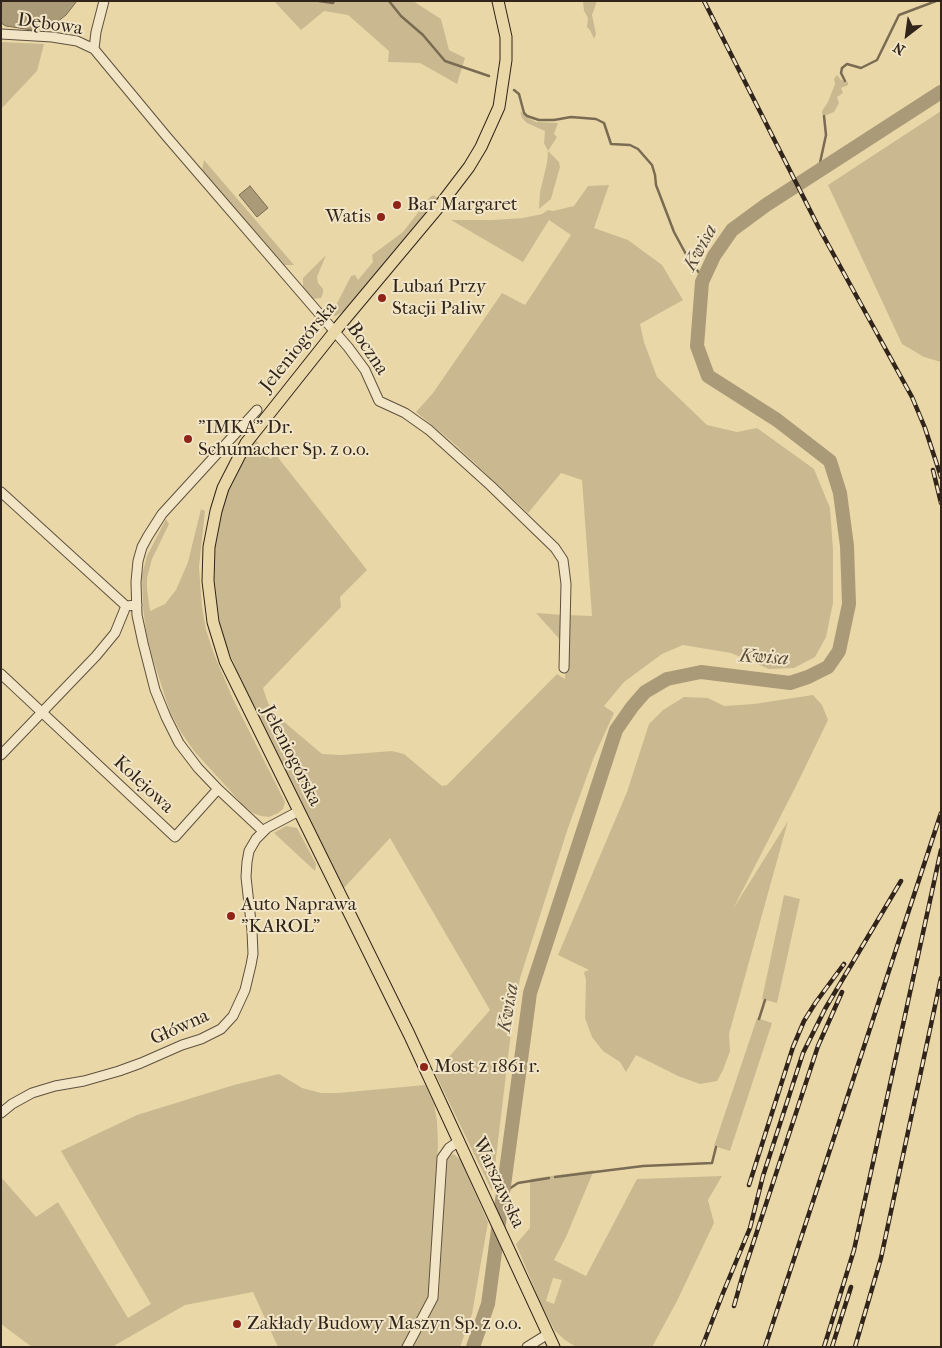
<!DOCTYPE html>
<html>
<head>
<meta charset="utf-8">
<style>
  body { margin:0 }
  #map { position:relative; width:942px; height:1348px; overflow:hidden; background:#ead7a8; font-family:"IM FELL French Canon",serif }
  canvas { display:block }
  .frame { position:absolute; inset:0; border:2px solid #30241b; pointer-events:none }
  .north { position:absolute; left:882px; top:10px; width:50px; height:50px; -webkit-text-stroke:4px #f1e5c6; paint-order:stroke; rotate:210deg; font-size:14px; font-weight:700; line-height:20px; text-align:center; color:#30241b }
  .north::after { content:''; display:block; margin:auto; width:18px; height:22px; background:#30241b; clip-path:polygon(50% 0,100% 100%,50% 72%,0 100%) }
</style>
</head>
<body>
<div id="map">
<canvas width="942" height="1348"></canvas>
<div class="frame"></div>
<div class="north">N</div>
</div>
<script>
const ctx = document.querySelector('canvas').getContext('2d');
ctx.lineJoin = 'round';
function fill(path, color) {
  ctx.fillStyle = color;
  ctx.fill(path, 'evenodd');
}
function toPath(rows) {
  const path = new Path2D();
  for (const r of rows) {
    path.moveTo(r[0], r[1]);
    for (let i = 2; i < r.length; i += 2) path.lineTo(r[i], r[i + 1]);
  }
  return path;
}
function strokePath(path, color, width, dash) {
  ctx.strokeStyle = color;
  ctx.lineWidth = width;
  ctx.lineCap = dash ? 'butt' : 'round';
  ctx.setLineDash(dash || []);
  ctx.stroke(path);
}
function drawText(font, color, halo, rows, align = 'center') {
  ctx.font = font + ' "IM FELL French Canon",serif';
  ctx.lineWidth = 4;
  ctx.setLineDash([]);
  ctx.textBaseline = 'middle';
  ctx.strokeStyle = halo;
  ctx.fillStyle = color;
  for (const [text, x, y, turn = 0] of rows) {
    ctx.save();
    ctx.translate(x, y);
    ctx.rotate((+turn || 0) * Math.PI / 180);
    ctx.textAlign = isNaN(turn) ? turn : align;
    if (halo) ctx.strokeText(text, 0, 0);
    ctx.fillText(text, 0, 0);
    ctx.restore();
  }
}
fill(toPath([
  [274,1,413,1,441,19,449,50,465,58,457,84,420,63,388,62,389,51,348,15,324,11,301,30],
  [583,1,597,1,592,15,596,34,594,39,590,30,587,27,588,18,584,11],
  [1,42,44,44,37,71,1,109],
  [837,75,841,80,848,82,848,85,841,88,843,93,837,97,839,103,834,112,824,116,822,114,822,111,828,102,835,84,834,79],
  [520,111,526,117,536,122,558,123,554,134,557,137,548,151,559,162,560,167,551,199,539,209,540,192,547,163,548,151,544,143,545,131,527,123,522,118],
  [941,111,941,362,924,357,902,344,828,185],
  [204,160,294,265,283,265,277,260,203,173,202,170],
  [609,185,594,228,628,240,662,265,683,300,640,324,644,342,657,377,707,425,737,432,757,428,814,469,830,508,833,550,833,603,826,637,815,657,794,668,769,669,731,653,683,645,662,654,624,682,604,706,614,713,594,757,568,828,520,978,513,1016,492,1191,435,1073,490,1010,390,838,343,889,245,690,222,635,213,587,213,561,216,532,224,499,233,475,250,445,256,440,270,459,276,455,367,570,340,597,341,607,263,688,268,703,276,715,322,754,341,755,392,751,404,754,442,786,447,785,557,674,565,679,568,615,592,616,582,480,561,473,528,513,451,441,416,412,433,393,502,293,525,305,571,235,549,220,523,262,451,220,492,220,523,218,542,214,548,210,553,211,574,206,588,186],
  [434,195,437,198,436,201,344,313,342,312,336,316,331,315,351,276,355,275,358,280,373,262,372,255,403,232,430,197],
  [326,255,317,277,318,283,323,289,323,293,321,298,312,299,303,288,303,278],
  [201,509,205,511,199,567,202,607,206,630,214,654,233,699,285,802,283,809,278,813,269,817,261,816,253,813,243,805,194,751,181,732,170,712,152,656,146,631,143,608,142,575,147,556,166,519,169,524,152,559,147,578,147,589,150,611,165,604,176,590,188,562],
  [536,613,564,615,563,643],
  [813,695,822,705,828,720,797,784,733,909,788,821,729,1034,730,1051,723,1070,717,1081,700,1084,678,1076,636,1055,626,1072,620,1062,603,1051,592,1037,585,1018,586,980,584,972,589,970,558,955,627,792,649,724,663,710,684,697,708,698,724,706,754,704],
  [286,826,297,828,316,864,315,871,274,833],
  [784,895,800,899,777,1003,762,999],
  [757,1018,772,1023,730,1151,714,1146],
  [279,1074,302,1088,321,1093,338,1093,425,1085,434,1104,437,1121,438,1144,432,1268,430,1295,403,1347,278,1347,253,1292,185,1305,112,1347,32,1347,1,1324,1,1177,36,1217,58,1202,128,1318,151,1304,61,1151,137,1115,234,1085],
  [453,1154,460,1159,488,1222,472,1314,460,1347,412,1347,436,1302,439,1294,446,1159],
  [594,1170,566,1237,554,1260,586,1276,637,1179,722,1176,708,1200,714,1223,677,1301,652,1347,576,1347,565,1340,555,1331,541,1304,516,1244,530,1228,530,1179],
  [553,1278,562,1280,554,1304,546,1301]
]), '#cab990');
const water = toPath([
  [1,1,77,1,66,15,57,22,50,27,32,30,6,26,1,23,1,1],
  [250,186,268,208,257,217,239,195,250,186]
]);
fill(water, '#ab9a78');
strokePath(water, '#7a6b53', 1);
strokePath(toPath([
  [319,1,333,3,334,1],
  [389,1,401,16,423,35,445,61,489,76],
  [845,81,841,73,842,68,847,64,861,68,877,60,899,15,936,1],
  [514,90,519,94,524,113,527,116,539,120,554,120,571,117,596,119,604,123,611,144,630,145,638,149,652,165,655,175,656,185,674,232,688,258],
  [818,172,826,135,824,116],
  [697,270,704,279],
  [759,1019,765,1000],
  [555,1177,643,1166,712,1163,716,1147],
  [503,1193,518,1183,549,1178]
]), '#7a6b53', 2.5);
strokePath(toPath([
  [473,1347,488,1304,530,993,616,730,632,707,645,692,667,679,701,672,790,683,808,677,828,667,839,651,849,604,847,546,840,493,830,461,777,420,708,376,697,346,702,282,714,256,732,230,766,205,941,92]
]), '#ab9a78', 14);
const minor = toPath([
  [1,34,52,37,77,41,94,49,167,137,348,347,365,370,379,401,405,413,429,430,491,486,555,548,563,560,566,584,564,668],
  [94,49,96,32,104,1],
  [257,410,162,514,148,536,142,547,138,561,136,582,137,615,143,643,155,690,166,717,179,743,198,768,218,789,263,831],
  [1,492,126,606],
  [1,674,175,837,218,789],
  [1,755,96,656,115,633,126,606,137,605],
  [1,1113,12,1104,32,1093,55,1086,84,1081,119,1071,141,1063,182,1045,201,1039,221,1029,233,1016,245,990,251,965,253,954,252,931,246,877,247,862,249,851,256,839,267,828,299,811],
  [407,1347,433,1298,442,1158,449,1148,459,1141],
  [527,1347,548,1334]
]);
const major = toPath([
  [498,1,506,37,506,60,499,107,481,147,469,167,437,209,335,331,246,443,223,488,216,511,209,547,208,581,213,622,225,661,409,1034,554,1347]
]);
strokePath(minor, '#5e513e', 11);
strokePath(major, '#30241b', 13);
strokePath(minor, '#f1e5c6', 9);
strokePath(major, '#ead7a8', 11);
const rail = toPath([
  [704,1,819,228,912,397,925,428,941,477],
  [933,470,941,503],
  [749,1185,793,1047,804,1021,816,1002,844,964],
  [734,1306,743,1274,818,1046,842,992],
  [702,1347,723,1293,750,1228,763,1176,803,1053,825,1009,901,881],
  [765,1347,941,813],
  [824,1347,854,1250,941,850],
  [832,1347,851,1287],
  [855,1347,881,1258,941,978]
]);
strokePath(rail, '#30241b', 4.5);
strokePath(rail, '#f1e5c6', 2.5, [8]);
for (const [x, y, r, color] of [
  [397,205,5,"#8f2418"],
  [381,217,5,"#8f2418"],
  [382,298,5,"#8f2418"],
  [188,439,5,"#8f2418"],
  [231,916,5,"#8f2418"],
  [424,1067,5,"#8f2418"],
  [237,1324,5,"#8f2418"]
]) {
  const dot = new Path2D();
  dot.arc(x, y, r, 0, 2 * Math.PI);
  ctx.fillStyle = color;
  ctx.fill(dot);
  strokePath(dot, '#f1e5c6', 2);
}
drawText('19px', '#30241b', '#f1e5c6', [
  ["Dębowa",50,25,8],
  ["Jeleniogórska",299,347,-51],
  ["Boczna",367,349,56],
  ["Jeleniogórska",291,756,63],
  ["Kolejowa",143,785,43],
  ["Główna",180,1028,-24],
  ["Warszawska",498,1183,65]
]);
drawText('19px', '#30241b', '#f1e5c6', [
  ["Bar Margaret",407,205],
  ["Watis",371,217,"right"],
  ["Lubań Przy",392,287],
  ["Stacji Paliw",392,309],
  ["\"IMKA\" Dr.",198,428],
  ["Schumacher Sp. z o.o.",198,450],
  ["Auto Naprawa",241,905],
  ["\"KAROL\"",241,927],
  ["Most z 1861 r.",434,1067],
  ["Zakłady Budowy Maszyn Sp. z o.o.",247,1324]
], 'left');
drawText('italic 20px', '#5b4d3c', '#f1e5c6', [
  ["Kwisa",701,248,-61],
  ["Kwisa",764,658,4],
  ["Kwisa",509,1008,-80]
]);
</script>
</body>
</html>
